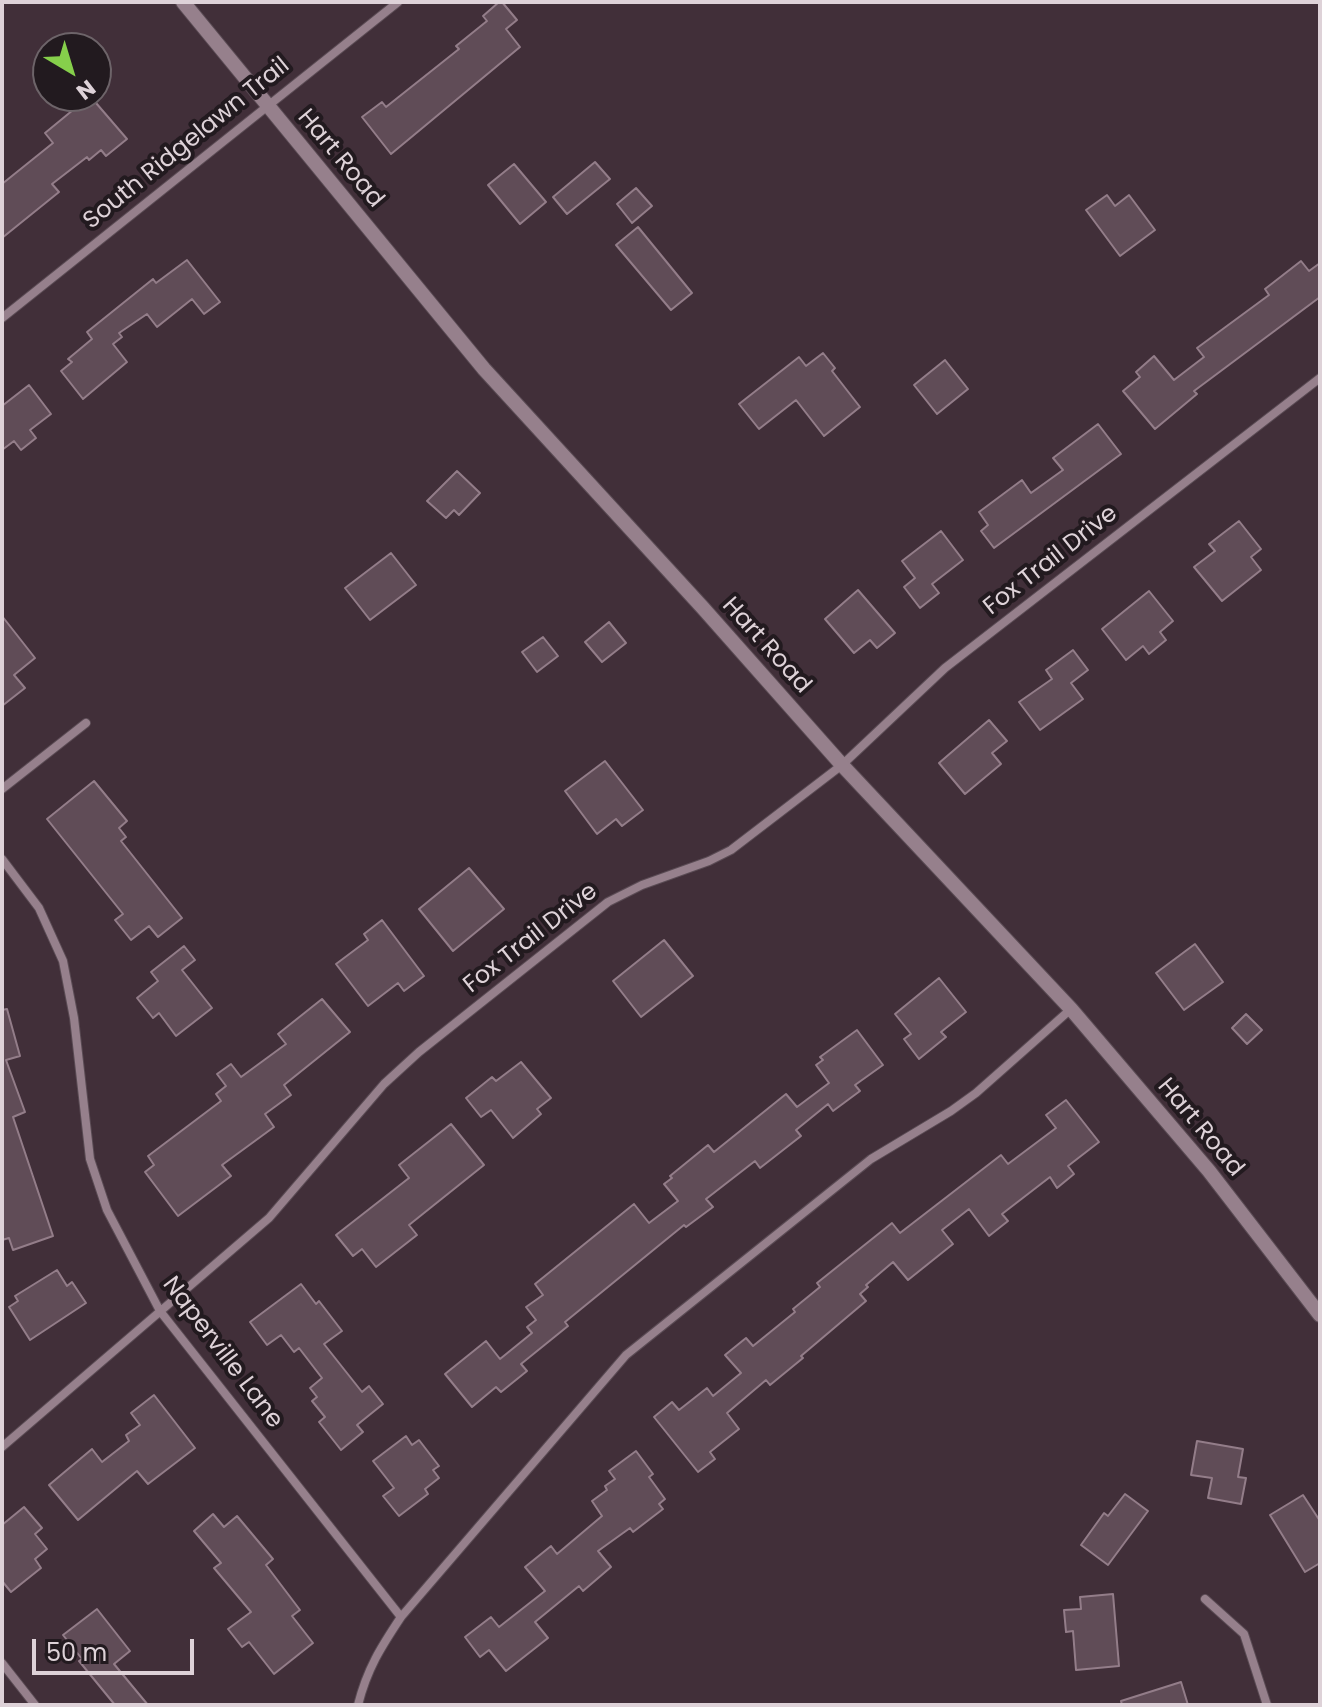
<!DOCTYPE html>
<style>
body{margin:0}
#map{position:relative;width:1322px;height:1707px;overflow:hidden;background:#412f39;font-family:Poppins,sans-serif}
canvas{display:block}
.frame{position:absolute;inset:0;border:4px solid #ded2d8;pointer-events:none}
.north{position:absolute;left:32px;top:32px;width:80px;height:80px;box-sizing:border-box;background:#221a1f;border:2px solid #6d6469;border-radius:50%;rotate:142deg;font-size:22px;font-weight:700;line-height:32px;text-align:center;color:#ded2d8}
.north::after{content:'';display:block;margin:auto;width:28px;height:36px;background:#86cf4b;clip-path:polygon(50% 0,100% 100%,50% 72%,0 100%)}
.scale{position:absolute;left:32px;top:1639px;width:162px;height:36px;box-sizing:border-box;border:4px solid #ded2d8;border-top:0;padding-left:10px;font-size:24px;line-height:28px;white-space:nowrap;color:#ded2d8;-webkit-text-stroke:6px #221a1f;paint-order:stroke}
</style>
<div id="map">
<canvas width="1322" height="1707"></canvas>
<div class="frame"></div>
<div class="north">N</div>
<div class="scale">50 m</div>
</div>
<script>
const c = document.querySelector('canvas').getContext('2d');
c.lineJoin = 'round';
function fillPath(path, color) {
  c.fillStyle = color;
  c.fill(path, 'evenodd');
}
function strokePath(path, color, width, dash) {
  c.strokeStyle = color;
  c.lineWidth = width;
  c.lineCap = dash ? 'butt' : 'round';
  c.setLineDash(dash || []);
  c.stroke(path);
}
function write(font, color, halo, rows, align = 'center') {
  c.font = font + ' Poppins,sans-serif';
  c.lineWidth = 8;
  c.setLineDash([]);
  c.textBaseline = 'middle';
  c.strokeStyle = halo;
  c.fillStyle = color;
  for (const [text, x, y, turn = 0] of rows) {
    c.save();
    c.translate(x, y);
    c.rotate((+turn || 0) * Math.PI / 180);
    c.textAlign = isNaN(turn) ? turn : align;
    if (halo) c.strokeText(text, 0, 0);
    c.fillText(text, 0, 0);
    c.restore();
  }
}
const building = new Path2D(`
 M499 2H502L517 20 506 29 520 47 391 154 362 117 382 102 386 107 459 49 456 46 487 21 483 16Z
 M90 96 127 139 106 156 101 150 89 160 87 157 52 184 59 192 2 238V184L53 143 45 133Z
 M595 162 610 179 567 214 553 197Z
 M514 164 546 202 520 224 488 185Z
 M636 188 652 206 632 223 617 204Z
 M1107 195 1115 206 1129 195 1155 230 1120 256 1086 210Z
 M638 227 692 293 671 310 616 245Z
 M187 260 220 302 204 314 192 299 157 327 147 314 119 333 122 337 113 344 127 362 83 399 61 371 72 362 68 359 92 339 87 332 153 279 156 283Z
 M1301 261 1309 271 1320 263V297L1194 391 1197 394 1155 429 1123 391 1140 377 1136 372 1154 356 1174 380 1204 357 1197 348 1269 295 1265 289Z
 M823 353 835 368 832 371 860 407 824 436 796 400 759 429 739 404 799 357 806 366Z
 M945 360 968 389 937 414 914 385Z
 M29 385 51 414 30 430 36 438 21 450 14 441 2 450V406Z
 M1098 424 1121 454 994 548 981 531 988 525 979 512 1022 480 1031 493 1063 470 1053 458Z
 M457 471 480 493 459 515 454 510 446 518 427 501Z
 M1239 521 1261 549 1251 557 1261 570 1222 601 1194 567 1215 551 1209 544Z
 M941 531 963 560 932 584 939 593 920 608 904 587 915 578 902 561Z
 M391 553 416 585 370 620 345 588Z
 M858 590 895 633 877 648 870 640 854 653 825 619Z
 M1149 591 1173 621 1160 632 1166 640 1149 654 1143 646 1126 660 1102 629Z
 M2 616 35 658 14 675 25 688 2 706Z
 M609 622 626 643 602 662 585 642Z
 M543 637 558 656 537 672 522 652Z
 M1073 650 1088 670 1071 683 1083 699 1040 730 1019 702 1052 679 1046 670Z
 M989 720 1007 741 992 753 1001 764 965 794 939 763Z
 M605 761 643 810 622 826 616 819 597 834 565 791Z
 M94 781 127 821 119 828 126 837 121 841 182 918 158 937 149 926 131 940 115 920 123 914 47 819Z
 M469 868 504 909 453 951 419 909Z
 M382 920 424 976 404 991 398 983 368 1006 336 964 368 940 364 934Z
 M664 940 693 976 641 1017 613 981Z
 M1195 944 1223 982 1184 1010 1156 973Z
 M184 946 195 960 182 970 212 1008 176 1036 159 1013 153 1018 137 998 158 981 151 972Z
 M939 978 966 1012 941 1032 946 1037 919 1059 904 1039 911 1034 895 1014Z
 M322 999 350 1032 284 1085 291 1095 265 1114 274 1127 222 1165 231 1176 178 1216 145 1172 154 1165 148 1156 221 1101 216 1094 226 1086 217 1074 231 1064 241 1077 286 1044 278 1034Z
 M7 1009 20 1056 6 1060 25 1112 13 1117 53 1236 13 1250 9 1238 2 1240V1010Z
 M1246 1014 1262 1030 1247 1044 1232 1028Z
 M857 1030 883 1065 855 1085 860 1091 833 1111 828 1104 796 1130 801 1136 760 1168 755 1161 706 1199 713 1207 686 1227 684 1225 565 1322 568 1326 521 1364 527 1371 501 1392 496 1387 472 1407 445 1374 486 1341 500 1359 532 1333 527 1327 536 1320 526 1307 543 1295 535 1284 634 1204 649 1223 678 1201 664 1184 672 1178 670 1176 708 1145 714 1152 786 1094 797 1107 829 1083 816 1065 823 1060 820 1057Z
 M521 1062 551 1098 537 1109 541 1114 513 1138 491 1110 481 1117 466 1098 492 1077 496 1081Z
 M1066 1100 1099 1142 1068 1166 1074 1174 1057 1188 1050 1177 1002 1214 1008 1221 989 1236 969 1209 942 1230 953 1244 908 1280 893 1262 866 1285 868 1287 860 1294 866 1301 801 1356 803 1358 770 1385 766 1380 727 1413 739 1429 710 1452 715 1459 698 1472 654 1417 672 1402 679 1410 707 1388 713 1396 741 1373 725 1355 746 1338 753 1346 795 1312 793 1309 820 1287 817 1283 892 1223 900 1233 1001 1155 1008 1164 1056 1128 1046 1115Z
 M451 1124 484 1165 409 1225 417 1235 376 1267 362 1249 353 1256 336 1235 409 1178 399 1165Z
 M57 1270 67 1286 72 1282 86 1303 30 1340 9 1307 18 1301 15 1296Z
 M301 1284 316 1304 319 1301 342 1331 324 1344 362 1392 369 1386 383 1404 357 1425 363 1432 341 1450 319 1422 325 1417 312 1401 317 1397 310 1388 322 1378 299 1348 294 1352 281 1335 267 1345 250 1322Z
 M154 1395 195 1448 148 1484 137 1471 78 1520 49 1485 92 1449 102 1462 129 1441 126 1435 140 1425 131 1413Z
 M406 1436 412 1445 419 1440 439 1466 433 1470 439 1478 425 1489 428 1494 399 1516 383 1496 394 1488 373 1461Z
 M1197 1441 1243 1449 1238 1477 1246 1478 1241 1504 1208 1498 1212 1478 1191 1475Z
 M636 1451 653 1474 649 1477 665 1499 659 1504 663 1509 633 1532 630 1528 598 1551 611 1567 583 1591 579 1586 535 1622 548 1638 506 1671 489 1650 480 1657 465 1637 491 1617 499 1627 545 1591 525 1567 551 1546 557 1554 602 1516 592 1501 607 1490 605 1486 615 1479 609 1471Z
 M1125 1494 1148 1511 1108 1565 1081 1545 1104 1513 1108 1516Z
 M1303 1495 1320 1521V1563L1305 1572 1270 1515Z
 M24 1507 42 1528 35 1534 47 1549 35 1559 41 1568 11 1592 2 1581V1525Z
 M213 1514 224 1527 237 1516 273 1559 266 1565 300 1610 292 1616 313 1643 274 1674 249 1642 242 1647 228 1629 251 1612 214 1568 221 1563 194 1531Z
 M1113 1594 1119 1666 1076 1670 1073 1631 1066 1632 1064 1610 1081 1609 1080 1597Z
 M97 1609 130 1651 114 1664 148 1705H115L79 1661 82 1659 63 1635Z
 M1181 1682 1188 1705H1122L1121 1701Z`);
fillPath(building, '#604c57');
strokePath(building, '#937d89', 2);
const minor = new Path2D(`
 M2 318 398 2
 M2 789 86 723
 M2 859 39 908 63 961 74 1018 90 1159 107 1210 160 1311 401 1617
 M2 1447 269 1218 384 1084 419 1052 608 902 642 885 709 861 731 850 842 765 945 668 1320 378
 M1205 1599 1244 1634 1267 1705
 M2 1663 35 1705
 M358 1705C367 1669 381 1647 401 1617L626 1355 871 1159 951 1111 976 1093 1071 1009`);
const tertiary = new Path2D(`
 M183 2 484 369 703 608 842 765 1071 1009 1209 1171 1320 1315`);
strokePath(minor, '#5a4b54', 10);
strokePath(tertiary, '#5a4b54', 16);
strokePath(minor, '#96808c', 8);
strokePath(tertiary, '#96808c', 14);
write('24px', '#ded2d8', '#221a1f', [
 ["South Ridgelawn Trail",187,144,-39],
 ["Hart Road",340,159,50],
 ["Fox Trail Drive",1051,561,-38],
 ["Hart Road",766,646,48],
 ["Fox Trail Drive",531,939,-38],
 ["Hart Road",1200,1128,50],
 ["Naperville Lane",222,1353,53]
]);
</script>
